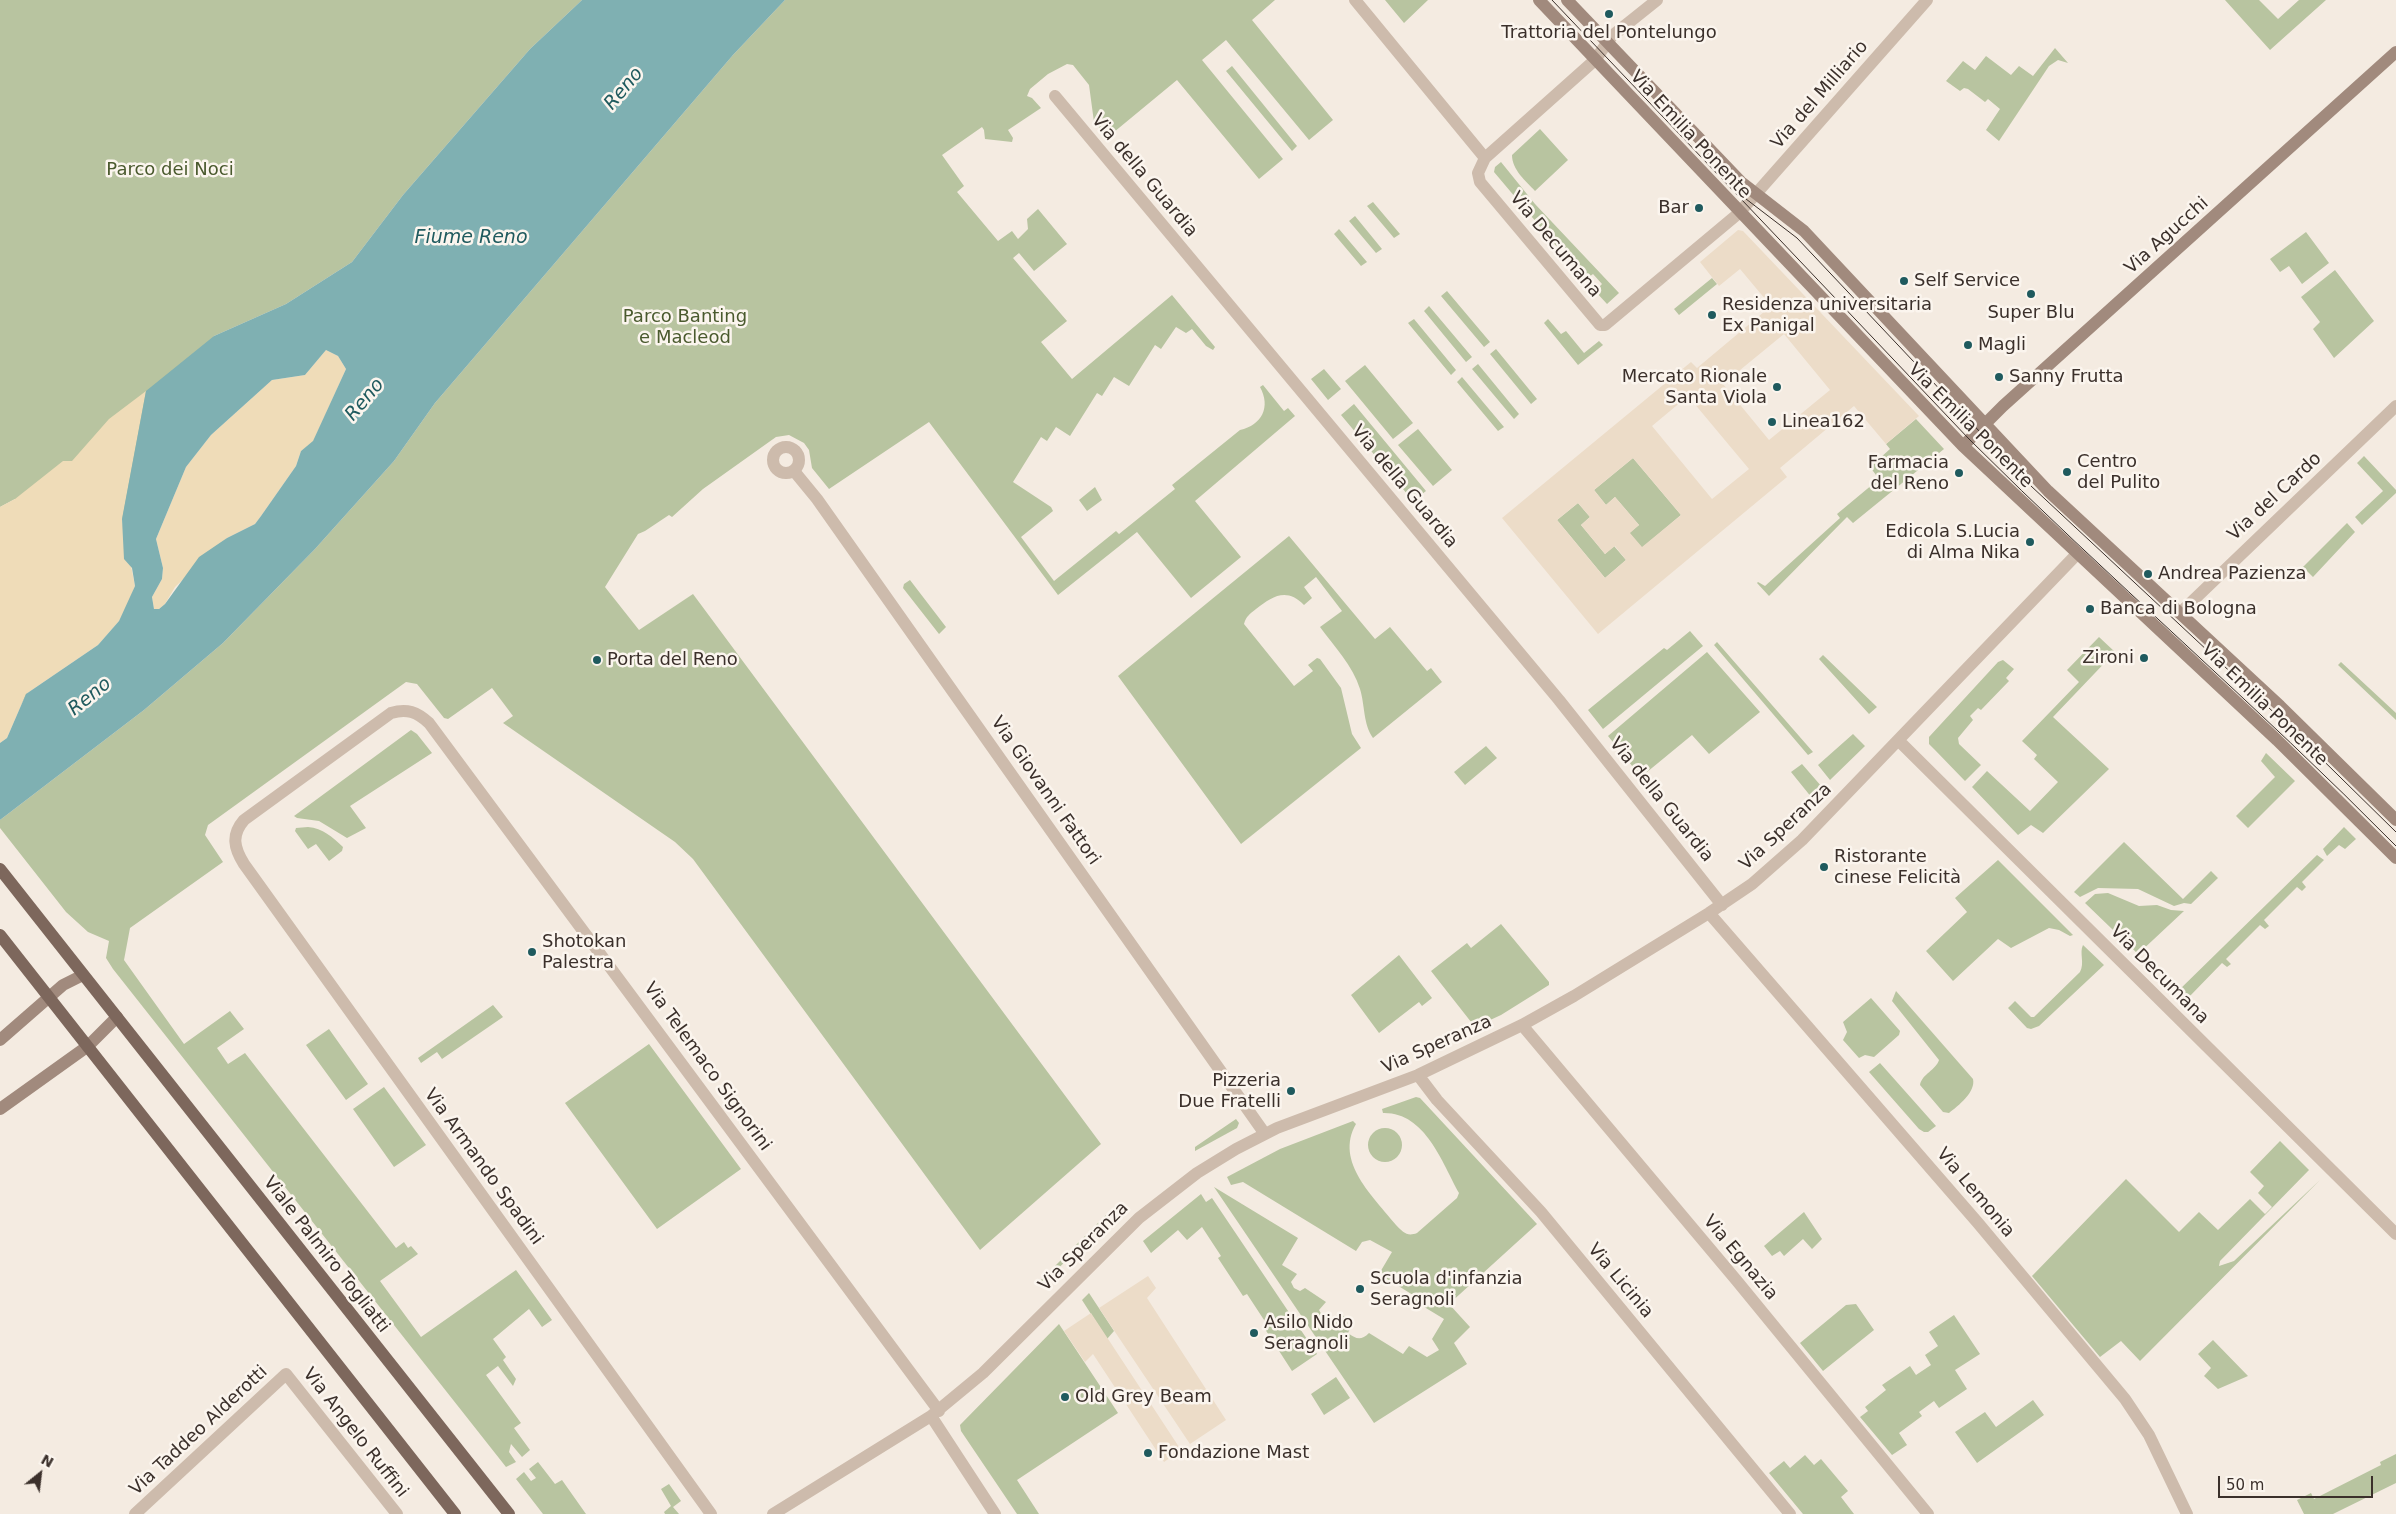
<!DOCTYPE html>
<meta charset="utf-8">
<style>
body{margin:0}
#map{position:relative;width:2396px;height:1514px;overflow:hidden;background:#f4ebe1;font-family:"DejaVu Sans",sans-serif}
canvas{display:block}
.north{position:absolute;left:15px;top:1449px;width:50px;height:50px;-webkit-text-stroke:4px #fbf5ee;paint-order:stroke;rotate:29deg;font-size:14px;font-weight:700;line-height:20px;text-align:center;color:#3b302b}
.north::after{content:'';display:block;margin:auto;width:18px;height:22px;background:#3b302b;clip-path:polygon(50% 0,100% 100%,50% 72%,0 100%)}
.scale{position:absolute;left:2218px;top:1476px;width:155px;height:22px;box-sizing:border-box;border:2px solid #3b302b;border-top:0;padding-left:6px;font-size:15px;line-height:18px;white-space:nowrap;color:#3b302b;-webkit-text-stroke:4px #fbf5ee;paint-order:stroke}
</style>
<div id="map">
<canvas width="2396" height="1514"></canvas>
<div class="north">N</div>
<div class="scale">50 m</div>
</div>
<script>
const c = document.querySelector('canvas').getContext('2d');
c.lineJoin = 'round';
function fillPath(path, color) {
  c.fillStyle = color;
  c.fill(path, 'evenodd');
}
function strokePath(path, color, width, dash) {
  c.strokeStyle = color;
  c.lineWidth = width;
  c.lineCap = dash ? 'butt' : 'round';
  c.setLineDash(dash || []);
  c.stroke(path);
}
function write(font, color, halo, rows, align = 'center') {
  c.font = font + ' "DejaVu Sans",sans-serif';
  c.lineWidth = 5;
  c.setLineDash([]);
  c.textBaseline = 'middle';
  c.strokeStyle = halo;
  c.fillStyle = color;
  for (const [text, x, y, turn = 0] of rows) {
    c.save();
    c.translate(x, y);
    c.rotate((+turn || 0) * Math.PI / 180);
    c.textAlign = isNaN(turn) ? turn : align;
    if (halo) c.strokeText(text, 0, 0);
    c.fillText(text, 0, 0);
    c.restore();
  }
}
fillPath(new Path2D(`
 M0 0H582L530 49 403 195 352 262 286 304 214 336 122 520 0 743 15 499 0 507Z
 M785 0H1275L1252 20 1333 120 1309 140 1226 40 1202 60 1283 159 1259 179 1177 80 1108 137 1094 122 1089 85 1073 65 1067 64 1048 74 1030 89 1027 96 1032 98 1041 108 1008 130 1013 138 1012 142 985 139 984 130 982 127 942 155 964 186 957 192 998 241 1012 231 1018 239 1028 229 1027 219 1038 209 1067 244 1034 271 1019 253 1013 258 1067 321 1041 342 1072 379 1172 295 1215 347 1213 350 1206 346 1192 329 1186 333 1176 327 1161 349 1155 345 1129 386 1114 377 1102 396 1097 393 1070 436 1056 427 1047 441 1041 437 1013 482 1051 507 1053 511 1021 537 1054 581 1116 531 1119 534 1175 489 1172 485 1240 430C1262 425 1271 407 1260 387L1263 385 1284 411 1288 408 1295 416 1195 501 1241 557 1191 598 1137 532 1058 595 929 422 829 489 812 468 809 450 804 443 789 435 776 437 703 489 672 517 669 515 645 531 638 534 605 587 639 630 693 594 1101 1144 980 1250 693 859 675 842 503 723 513 716 492 688 448 719 444 718 417 684 406 682 208 825 205 835 223 862 130 928 124 960 184 1044 230 1011 244 1029 217 1048 228 1064 245 1053 396 1248 404 1242 408 1248 411 1246 418 1254 380 1281 421 1337 516 1270 552 1320 542 1327 529 1309 493 1339 506 1357 503 1360 516 1379 513 1386 498 1366 486 1375 521 1423 514 1428 530 1450 522 1457 511 1444 509 1452 516 1462 506 1467 113 969 106 958 109 941 88 932 66 912 0 828V820L144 710 223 643 315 549 394 461 435 403 733 55Z
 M1385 0H1428L1404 23Z
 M2225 0H2259L2278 19 2299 0H2326L2270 50Z
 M2055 48 2068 63 2058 60 2049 66 1999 141 1986 130 2000 109 1988 99 1985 102 1968 89 1964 88 1960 91 1946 81 1963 61 1975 70 1986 56 2011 75 2019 66 2033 76Z
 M1232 66 1297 146 1292 151 1226 71Z
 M1540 129 1568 160 1535 191C1526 181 1512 170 1512 155Z
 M1501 162 1535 204 1619 293 1607 304 1595 291 1602 284 1593 274 1585 280 1494 172 1495 167Z
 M1373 202 1400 234 1394 238 1367 206Z
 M1355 216 1382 249 1376 253 1349 221Z
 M1339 229 1367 262 1361 266 1334 234Z
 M2306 232 2329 263 2302 284 2289 266 2280 272 2270 259Z
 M2335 270 2374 321 2334 358 2313 329 2320 322 2301 297Z
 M1712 278 1717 284 1679 315 1674 309Z
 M1447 291 1490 342 1484 347 1441 296Z
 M1429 306 1472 357 1466 362 1424 311Z
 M1414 319 1456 370 1451 375 1408 323Z
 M1548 319 1561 334 1566 331 1584 353 1599 341 1603 345 1578 365 1544 323Z
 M1496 349 1537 399 1531 404 1490 354Z
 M1478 364 1519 414 1514 419 1472 369Z
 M1365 365 1413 423 1393 439 1345 381Z
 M1324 369 1341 389 1328 400 1311 379Z
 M1462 377 1504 427 1498 431 1457 382Z
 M1354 404 1426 491 1413 501 1341 415Z
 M1916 419 1944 449 1853 523 1847 517 1769 596 1757 583 1758 582 1765 586 1840 518 1837 514 1879 479 1870 467 1890 449 1886 444Z
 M1418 429 1452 470 1433 486 1398 445Z
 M2364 456 2396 490V493L2362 525 2355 517 2383 491 2357 463Z
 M1633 458 1681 515 1642 548 1629 533 1639 525 1615 497 1606 505 1594 490Z
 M1095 487 1102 500 1087 511 1079 500Z
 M1578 503 1590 517 1581 525 1605 554 1614 546 1626 560 1605 578 1557 520Z
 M2347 523 2355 532 2313 577 2303 567Z
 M1289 536 1375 639 1390 627 1427 671 1431 668 1442 682 1373 738C1363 724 1365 705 1360 689 1353 666 1334 646 1320 627L1342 611 1316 577 1304 587 1312 598 1304 605C1287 587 1272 596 1256 609 1250 614 1246 616 1244 624L1294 686 1313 671 1308 665 1317 658 1320 659 1341 688 1352 734 1361 748 1241 844 1118 676Z
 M910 580 946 627 939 634 903 588 904 584Z
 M1690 631 1703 646 1603 729 1588 710 1664 648 1667 650Z
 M2099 637 2115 652 2053 717 2109 769 2043 833 2031 825 2018 835 1972 787 1987 771 2030 811 2058 782 2034 759 2037 755 2022 741 2079 682 2067 670Z
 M1717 642 1813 752 1808 755 1714 645Z
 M1707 652 1760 712 1709 754 1692 735 1641 777 1608 736Z
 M1823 655 1877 707 1869 714 1819 659Z
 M2003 660 2014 669 2006 678 2009 681 1981 710 1978 708 1970 716 1973 720 1958 738 1959 744 1981 765 1965 781 1934 749 1929 744V737L1998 662Z
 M2341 662 2396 713V720L2338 665Z
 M411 730 417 734 432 753 350 806 366 828 347 838 319 821 297 818 294 816Z
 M1853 734 1865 746 1830 780 1818 765Z
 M1486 746 1497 758 1465 785 1454 772Z
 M2266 753 2295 781 2248 828 2236 816 2275 777 2261 761Z
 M1802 764 1822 787 1812 798 1791 772Z
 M308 827C323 828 332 837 343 847L342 851 329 861 316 844 308 849 295 831 296 828Z
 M2344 827 2356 839 2345 849 2339 845 2327 856 2323 849Z
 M2124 842 2183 899 2211 871 2218 878 2191 904 2184 903 2174 906 2138 889 2098 888 2080 897 2074 892Z
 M2317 855 2324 860 2302 882 2306 887 2302 891 2297 887 2264 920 2269 926 2265 929 2260 925 2226 959 2231 964 2227 967 2222 963 2189 997 2193 1002 2189 1006 2176 993Z
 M1998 860 2073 935 2070 936 2059 930 2049 928 2011 948 1998 939 1953 981 1926 951 1967 912 1955 898Z
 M2108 893 2139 906 2157 905 2171 910 2184 911 2138 954 2085 903 2095 894Z
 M1501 924 1549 982V985L1501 1015 1475 1027 1431 971 1467 943 1471 948Z
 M2083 945 2104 965 2039 1026 2031 1029 2027 1028 2008 1008 2015 1001 2031 1017H2034L2080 972C2085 963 2079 953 2083 945Z
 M1399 955 1432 998 1422 1006 1419 1002 1379 1033 1351 995Z
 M1896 991 1973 1079C1976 1092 1958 1106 1949 1113L1943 1112 1920 1085C1922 1074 1936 1070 1939 1060L1892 1001Z
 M1871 998 1900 1031 1899 1035 1874 1057 1865 1055 1859 1058 1843 1040 1847 1032 1843 1022Z
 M493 1005 503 1017 442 1059 437 1052 421 1063 418 1058Z
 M329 1029 368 1084 346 1100 306 1045Z
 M649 1044 741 1169 657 1229 565 1103Z
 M1880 1063 1936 1126 1928 1132H1924L1919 1129 1869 1072Z
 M384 1087 426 1145 394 1167 353 1109Z
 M1416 1097 1420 1098 1537 1224 1449 1304 1470 1327 1454 1343 1467 1364 1374 1423 1214 1187 1298 1238 1282 1265 1297 1274 1291 1282 1294 1288 1300 1291 1305 1288 1326 1302 1319 1310 1323 1317 1332 1320 1339 1313 1353 1322 1348 1333C1356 1339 1361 1341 1369 1333L1403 1354 1409 1346 1427 1357 1439 1350 1432 1339 1444 1319 1411 1299 1413 1295 1379 1274 1392 1252 1370 1240 1362 1242 1356 1251 1243 1182 1231 1185 1227 1177 1280 1149 1353 1121 1356 1124C1334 1162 1374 1197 1396 1225 1403 1232 1407 1237 1417 1233L1457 1198 1459 1193C1442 1162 1425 1112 1383 1113L1382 1109Z
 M1236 1119 1239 1123 1237 1128 1195 1151V1147Z
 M1368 1145a17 17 0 1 1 34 0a17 17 0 1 1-34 0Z
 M2280 1141 2309 1170 2220 1261 2219 1266 2234 1261 2320 1180 2140 1361 2121 1341 2100 1357 2032 1276 2126 1179 2179 1232 2199 1212 2218 1230 2250 1199 2265 1214 2272 1207 2258 1193 2264 1186 2250 1172Z
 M1201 1194 1206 1202 1212 1198 1317 1354 1292 1371 1263 1326 1266 1323 1247 1294 1243 1296 1218 1258 1221 1256 1202 1227 1187 1240 1178 1230 1151 1253 1143 1241Z
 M1115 1206 1117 1209 1040 1287 1037 1284Z
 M1804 1212 1822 1239 1812 1249 1803 1239 1784 1256 1780 1251 1772 1256 1764 1246Z
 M1089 1293 1114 1331 1107 1339 1082 1300Z
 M1856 1304 1874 1330 1823 1371 1800 1343 1846 1305Z
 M1954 1315 1980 1354 1955 1370 1967 1389 1939 1408 1934 1401 1919 1412 1922 1416 1899 1433 1907 1445 1892 1455 1860 1417 1868 1411 1865 1407 1886 1390 1882 1385 1910 1366 1916 1375 1931 1365 1925 1355 1938 1346 1929 1332Z
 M1059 1324 1118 1413 1017 1480 1039 1514H1017L961 1431 960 1425Z
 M2213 1340 2248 1376 2218 1389 2204 1376 2211 1368 2198 1354Z
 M1336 1377 1350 1398 1324 1415 1311 1394Z
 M2033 1400 2044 1415 1977 1463 1955 1432 1985 1412 1996 1427Z
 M2396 1454V1483L2333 1514H2304L2297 1500 2311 1493 2314 1499 2381 1465 2380 1462Z
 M1805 1455 1814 1465 1821 1459 1848 1491 1841 1497 1854 1514H1803L1769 1473 1784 1461 1790 1468Z
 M538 1462 555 1484 562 1480 586 1514H543L516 1479 524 1472 531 1481 536 1478 529 1469Z
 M669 1484 681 1501 673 1507 679 1514H665L664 1512 671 1506 661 1489Z`), '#b8c4a0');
fillPath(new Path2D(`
 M326 350 338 356 346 369 313 442 301 451 296 466 261 516 255 524 227 538 175 587 165 604 159 609H154L152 597 162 579 163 568 156 539 186 467 211 435 272 380 305 375Z
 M146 391 122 520 135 586 128 604 119 621 98 645 26 694 7 738 0 743V507L15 499 63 461H72L109 419Z`), '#efdcb8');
fillPath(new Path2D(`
 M1738 230 1743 231 1919 416 1886 444 1854 406 1780 468 1787 477 1598 634 1502 518 1691 362 1697 368 1771 306 1740 269 1719 286 1700 262ZM1784 334 1830 390 1769 440 1723 384ZM1688 396 1749 469 1712 499 1652 426ZM1633 458 1681 515 1642 547 1630 533 1639 525 1615 497 1606 505 1594 490ZM1578 503 1590 517 1581 525 1605 554 1615 546 1626 560 1605 578 1557 520Z
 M1148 1276 1156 1288 1147 1298 1226 1420 1190 1444 1099 1308Z
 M1091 1313 1181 1450 1164 1462 1093 1354 1085 1362 1064 1331Z`), '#ecdcc8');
fillPath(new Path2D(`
 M582 0H785L733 55 435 403 394 461 315 549 223 643 144 710 0 820V743L7 738 26 694 98 645 119 621 135 586 132 568 124 559 122 519 146 391 214 336 286 304 352 262 403 195 530 49ZM326 350 338 356 346 369 313 441 301 451 296 466 261 516 255 524 227 538 199 557 165 604 159 609H154L152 597 162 579 163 568 156 539 186 467 211 435 272 380 305 375Z`), '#7fb0b2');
strokePath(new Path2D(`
 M1355 0 1485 158
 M1657 0 1612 36 1595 60 1485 158 1478 173 1480 182 1600 325H1605L1739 213 1927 0
 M1055 96 1559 700 1722 905
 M773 460a13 13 0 1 1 26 0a13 13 0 1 1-26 0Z
 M794 471 817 499 1265 1134
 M2180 613 2396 406
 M1898 740 2396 1234
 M1709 913 1978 1223 2125 1399 2149 1435 2187 1514
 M1522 1025 1737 1281 1928 1514
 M1418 1075 1437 1100 1541 1212 1790 1514
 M931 1416 995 1514
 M135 1514 286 1374 397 1514
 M711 1514 244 864C234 848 231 835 244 820L391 713C407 708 417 712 429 723L939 1411
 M773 1514 931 1416 983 1373 1139 1218 1197 1173 1236 1149 1277 1128 1418 1075 1522 1025 1574 996 1709 913 1752 884 1802 840 2077 554`), '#cdbbac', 12);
strokePath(new Path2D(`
 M1539 0 1963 446 2277 740 2396 858
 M1567 0 1741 182 1804 231 2048 491 2280 706 2396 820
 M1963 446 2003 406 2396 52
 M0 1040 63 985 83 975
 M0 1109 88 1046 117 1017`), '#a18a7d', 12);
strokePath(new Path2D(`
 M0 869 509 1514
 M0 935 455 1514`), '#7d675c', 12);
strokePath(new Path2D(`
 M1552 0 1969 439C2108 578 2258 706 2396 846
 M1746 199 1797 238 2031 486 2283 721 2396 832`), '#3b302b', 1);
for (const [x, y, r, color] of [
 [1609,14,5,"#1f5a5e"],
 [1699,208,5,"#1f5a5e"],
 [1904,281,5,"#1f5a5e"],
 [2031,294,5,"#1f5a5e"],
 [1712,315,5,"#1f5a5e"],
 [1968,345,5,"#1f5a5e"],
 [1999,377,5,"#1f5a5e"],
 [1777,387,5,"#1f5a5e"],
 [1772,422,5,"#1f5a5e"],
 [2067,472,5,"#1f5a5e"],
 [1959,473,5,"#1f5a5e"],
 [2030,542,5,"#1f5a5e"],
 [2148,574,5,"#1f5a5e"],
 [2090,609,5,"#1f5a5e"],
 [2144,658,5,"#1f5a5e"],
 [597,660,5,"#1f5a5e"],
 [1824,867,5,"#1f5a5e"],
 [532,952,5,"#1f5a5e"],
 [1291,1091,5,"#1f5a5e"],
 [1360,1289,5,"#1f5a5e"],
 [1254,1333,5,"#1f5a5e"],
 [1065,1397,5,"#1f5a5e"],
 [1148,1453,5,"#1f5a5e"]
]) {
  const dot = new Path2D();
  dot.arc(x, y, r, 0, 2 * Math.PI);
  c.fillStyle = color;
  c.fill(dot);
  strokePath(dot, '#fbf5ee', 2);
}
write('18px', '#3b302b', '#fbf5ee', [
 ["Trattoria del Pontelungo",1609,33,"center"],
 ["Bar",1689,208,"right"],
 ["Self Service",1914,281],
 ["Residenza universitaria",1722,305],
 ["Ex Panigal",1722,326],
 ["Super Blu",2031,313,"center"],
 ["Magli",1978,345],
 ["Mercato Rionale",1767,377,"right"],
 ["Santa Viola",1767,398,"right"],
 ["Sanny Frutta",2009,377],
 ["Linea162",1782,422],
 ["Centro",2077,462],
 ["del Pulito",2077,483],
 ["Farmacia",1949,463,"right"],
 ["del Reno",1949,484,"right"],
 ["Edicola S.Lucia",2020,532,"right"],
 ["di Alma Nika",2020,553,"right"],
 ["Andrea Pazienza",2158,574],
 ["Banca di Bologna",2100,609],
 ["Zironi",2134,658,"right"],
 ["Porta del Reno",607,660],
 ["Ristorante",1834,857],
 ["cinese Felicità",1834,878],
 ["Shotokan",542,942],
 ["Palestra",542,963],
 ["Pizzeria",1281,1081,"right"],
 ["Due Fratelli",1281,1102,"right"],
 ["Scuola d'infanzia",1370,1279],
 ["Seragnoli",1370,1300],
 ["Asilo Nido",1264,1323],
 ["Seragnoli",1264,1344],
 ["Old Grey Beam",1075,1397],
 ["Fondazione Mast",1158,1453]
], 'left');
write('18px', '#3b302b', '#fbf5ee', [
 ["Via del Milliario",1820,95,-49],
 ["Via Emilia Ponente",1690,135,47],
 ["Via della Guardia",1144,176,50],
 ["Via Agucchi",2167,236,-42],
 ["Via Decumana",1555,245,50],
 ["Via Emilia Ponente",1970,426,45],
 ["Via della Guardia",1404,487,50],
 ["Via del Cardo",2275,497,-43],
 ["Via Emilia Ponente",2264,705,44],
 ["Via Giovanni Fattori",1045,791,55],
 ["Via della Guardia",1661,800,51],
 ["Via Speranza",1786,827,-43],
 ["Via Decumana",2159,975,45],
 ["Via Speranza",1437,1045,-24],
 ["Via Telemaco Signorini",707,1067,54],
 ["Via Armando Spadini",483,1167,54],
 ["Via Lemonia",1975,1193,50],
 ["Via Speranza",1084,1247,-45],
 ["Viale Palmiro Togliatti",326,1255,52],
 ["Via Egnazia",1740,1258,50],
 ["Via Licinia",1620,1281,50],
 ["Via Taddeo Alderotti",199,1431,-43],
 ["Via Angelo Ruffini",355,1433,52]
]);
write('18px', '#4a5a2e', '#fbf5ee', [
 ["Parco dei Noci",170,170],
 ["Parco Banting",685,317],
 ["e Macleod",685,338]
]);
write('italic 19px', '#1f5a5e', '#fbf5ee', [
 ["Reno",624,89,-50],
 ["Fiume Reno",471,238],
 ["Reno",365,400,-50],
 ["Reno",90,697,-39]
]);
</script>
